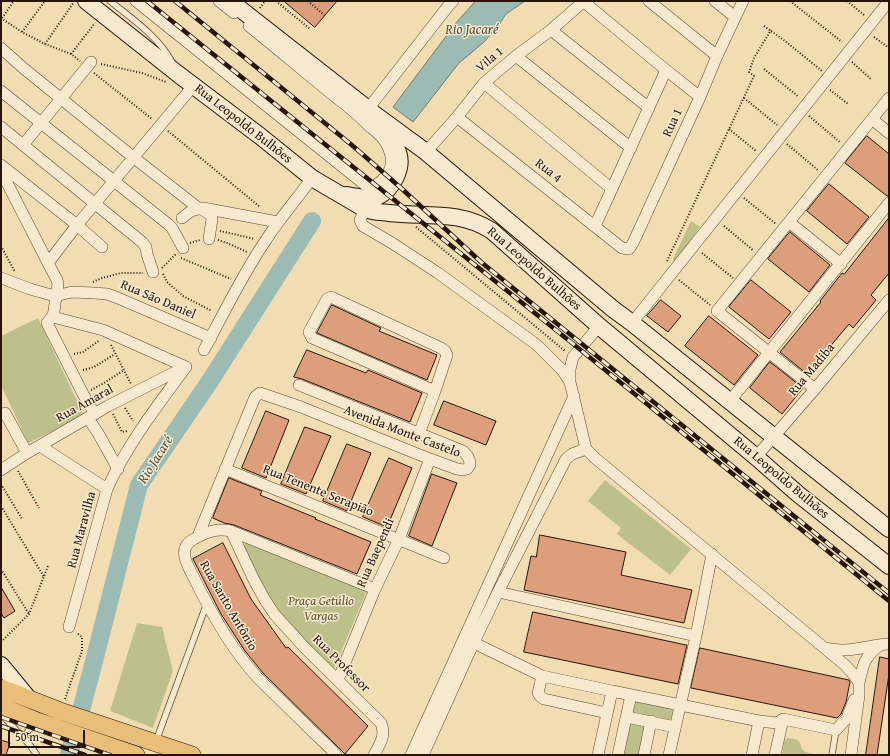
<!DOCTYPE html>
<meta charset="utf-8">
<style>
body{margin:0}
#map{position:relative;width:890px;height:756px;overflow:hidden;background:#f2ddb2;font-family:"Gentium Book Plus",serif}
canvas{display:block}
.frame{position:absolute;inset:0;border:2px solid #27150c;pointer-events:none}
.scale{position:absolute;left:8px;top:730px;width:77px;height:18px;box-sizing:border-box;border:2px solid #27150c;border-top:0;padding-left:5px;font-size:12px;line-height:14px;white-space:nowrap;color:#27150c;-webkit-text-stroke:3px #f7e9cd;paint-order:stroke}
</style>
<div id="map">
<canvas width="890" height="756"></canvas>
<div class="frame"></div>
<div class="scale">50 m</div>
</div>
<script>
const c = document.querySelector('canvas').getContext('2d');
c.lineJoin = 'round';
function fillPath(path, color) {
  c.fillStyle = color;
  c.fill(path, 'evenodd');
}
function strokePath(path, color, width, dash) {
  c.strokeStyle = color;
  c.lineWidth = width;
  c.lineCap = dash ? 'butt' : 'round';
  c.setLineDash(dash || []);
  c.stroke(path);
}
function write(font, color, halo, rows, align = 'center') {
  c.font = font + ' "Gentium Book Plus",serif';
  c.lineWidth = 3;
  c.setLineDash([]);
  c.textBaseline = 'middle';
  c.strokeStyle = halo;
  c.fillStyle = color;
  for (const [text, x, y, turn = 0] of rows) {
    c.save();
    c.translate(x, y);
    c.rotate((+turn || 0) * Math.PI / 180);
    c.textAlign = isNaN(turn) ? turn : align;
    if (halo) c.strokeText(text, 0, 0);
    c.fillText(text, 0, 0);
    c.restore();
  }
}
fillPath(new Path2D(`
 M691 221 700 227 674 263 673 259Z
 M38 318 84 416 28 443 1 385V336Z
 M605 480 691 549 670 575 617 534 621 528 588 501Z
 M247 542 367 590 333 671 288 625 271 603 244 547 245 543Z
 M137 623 162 627 173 671 153 728 110 711Z
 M632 699 671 708 674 711 672 722 629 713Z
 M629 720 646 723 640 755H621Z
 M787 738C807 739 796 747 806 752 810 754 817 754 822 755H782L784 742Z`), '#bdc08a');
const water = new Path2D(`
 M476 1H525L506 14 498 26 484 42 459 63 413 122 393 107 456 23Z`);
fillPath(water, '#9cbbb3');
strokePath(water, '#6d7970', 1);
strokePath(new Path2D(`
 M69 755 92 669 139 485 210 381 312 221`), '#9cbbb3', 18);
const building = new Path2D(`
 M284 1H337L315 27Z
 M867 136 889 154V196H887L845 163Z
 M829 184 869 217 847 244 807 211Z
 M889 218V273L871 295 876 300 853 328 849 324 807 374 780 352 821 302 820 301 842 273 844 274Z
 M790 232 830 265 809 292 768 259Z
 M751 280 791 312 769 339 729 307Z
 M661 300 681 316 668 332 647 316Z
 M332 305 381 328 379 331 437 355 427 380 317 333Z
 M709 316 758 355 734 385 685 346Z
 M307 350 366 373 368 370 422 393 410 422 302 379 294 377Z
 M770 362 803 388 782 414 750 388Z
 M444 401 496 421 486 445 434 425Z
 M266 411 289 420 266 478 242 468Z
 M305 427 331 436 306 494 281 484Z
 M347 444 371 453 347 511 323 501Z
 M389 458 412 468 387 527 363 517Z
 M432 474 457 483 432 546 409 536Z
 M229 478 262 491 260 495 316 518 315 519 371 542 357 574 234 525 224 523 213 518Z
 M540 535 626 552 621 575 692 590 684 623 524 590 531 556 536 557Z
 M223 543 251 599 286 648 288 647 368 726 345 754 263 673 245 651 221 614 193 559Z
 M1 587 15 611 4 618 1 613Z
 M533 612 686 645H687L678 684 524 652Z
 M700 648 849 680 850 682 846 702 841 714 837 718 691 688Z
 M880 657 889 659V674L877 755H866Z
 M1 740 10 743 6 755H1Z`);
fillPath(building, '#dc9e7b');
strokePath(building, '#27150c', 1);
const lane = new Path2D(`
 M110 1C132 19 158 36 172 62
 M1 714 29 744 37 755
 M156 741 207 603
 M28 742C23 733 29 728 38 725
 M832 755 836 730`);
const street = new Path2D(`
 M136 1 369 188C389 180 397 164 387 145 383 136 375 131 368 125 359 116 349 107 338 99 308 75 279 50 249 26
 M219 1 234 13
 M649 1 717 56
 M715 1 735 17
 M584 2 666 70 700 97
 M551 30 649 108
 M1 48 22 67 133 157 197 207 200 208 211 215 212 219 209 239
 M516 56 631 148
 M484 83 612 189
 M1 91 41 123 168 224 172 228 183 248
 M368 109 449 5 453 1
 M457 117 622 248 629 249 633 243 700 97 717 56 743 1
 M872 119 889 133
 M1 127 142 242 146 247 147 254 153 272
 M23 145 91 62
 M426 152 457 117 484 83 516 56 551 30 584 1
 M1 165 77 225 102 247
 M1 171 48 263 57 280 58 284 53 317
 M365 209 360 220 363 226 392 243 438 273 537 345 562 370 570 382 586 449 595 458 845 665 854 675 859 683V695L851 755
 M182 218 191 211 203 208 278 222
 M789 222 841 264
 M595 226 666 70
 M48 263 77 225 189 91
 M1 278 30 289 55 296 72 292 94 293 107 294 118 298 211 338
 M632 323 889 1
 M204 350C224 313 242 275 266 240 280 218 297 199 312 178
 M570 382V369L573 357 599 326
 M815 389 717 311 889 98
 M730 401 889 203
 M5 413 27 453
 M95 414 83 394 47 323 51 318 53 317 103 330 186 367
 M88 418 98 433 118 469
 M419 434 435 391 447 355 445 351 441 348 333 298 331 297 327 299 309 332 312 338 435 391
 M40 446 107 489
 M756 457 815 389 889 300
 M225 469 444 558
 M1 470 27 453 108 406 183 368
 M231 531 254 580 265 600 275 615 304 647 381 723C386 736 380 744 374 755
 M198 536 255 397 260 393 301 407 430 459 457 469 463 470 467 469 470 465C470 458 467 455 463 451L299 385
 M498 592 696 636 712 554
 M69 627 107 489C127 445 157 406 186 367
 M468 640 542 676 612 691
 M825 648C832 649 838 650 844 650 859 650 875 644 889 644
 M542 676 538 693 540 696 544 699 607 713
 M338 680 375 589 399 539 430 459
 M859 683C863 665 864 657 880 645
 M627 717 675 727
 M783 719 836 730 847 718 854 700
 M759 721 777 723 783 719 775 755
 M336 755C329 746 320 739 312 731 294 713 276 696 258 678 231 649 211 613 194 578 188 566 176 548 194 539 207 532 216 528 231 531L375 589
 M411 755 574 396
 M423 755 474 642 498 592 566 459 572 454 586 449
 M598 755 612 691 759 721 752 755
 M618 755 631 695
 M644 755 651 721
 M669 755 696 636`);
const secondary = new Path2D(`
 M86 1 178 74 260 136 312 178 365 209C373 212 381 212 389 213 425 217 460 210 492 231L599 326 756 457 798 494 889 566
 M230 1 377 116 426 152 613 309 632 323 889 529
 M346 195C354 196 370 200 377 197 392 190 404 168 398 152 395 141 386 132 381 123
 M1 665 29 699`);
const primary = new Path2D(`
 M1 688 60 711 192 755
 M1 706 37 721 136 755`);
strokePath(lane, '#5a4736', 7);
strokePath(street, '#5a4736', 12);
strokePath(secondary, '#27150c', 18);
strokePath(primary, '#27150c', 18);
strokePath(new Path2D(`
 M276 1 310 29
 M308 1 324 15
 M790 1 842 42
 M847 1 864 15
 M260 8 265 1
 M1 18 22 32 45 44 71 54 80 61
 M2 18 14 1
 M764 26 785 41 822 71
 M22 32 45 1
 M874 37 889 48
 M45 44 74 2
 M71 54 95 23
 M852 62 872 80
 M101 64 142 73 166 82
 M764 69 799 97
 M94 73 152 119
 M830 90 848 104
 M744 98 777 125
 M809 116 841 143
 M729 129 756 151
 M168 131 260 207
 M787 144 819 171
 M744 198 776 224
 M724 226 754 251
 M416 227 565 351
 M220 231 255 239
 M218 240 227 243 247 252
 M190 243 200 240
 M1 246 15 272
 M702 253 733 278
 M181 258 231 279
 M667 261 754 76 749 72 754 58 771 30
 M162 268 176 254
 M163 274 167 282 183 296 212 311
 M679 280 710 305
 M93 282 102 278 121 273H143
 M111 345 131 384
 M74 354 83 352 100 340
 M83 370 94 367 115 354
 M91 390 104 383 124 370
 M125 408 133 421
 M113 414 122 432 127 431
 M18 471 39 508
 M1 484 22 519
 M1 506 44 577
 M1 569 29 614
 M1 642 29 614 48 566
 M65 699 82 651V637L77 633`), '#27150c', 2, [1, 2]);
strokePath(lane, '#f7e9cd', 5.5);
strokePath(street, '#f7e9cd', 11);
strokePath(secondary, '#f7e9cd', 16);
strokePath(primary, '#e9be79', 17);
const rail = new Path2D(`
 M147 1 572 343 889 601
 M175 1 353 146 401 188 481 262 889 593
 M1 717 110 755
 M1 726 85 755`);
strokePath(rail, '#27150c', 4.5);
strokePath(rail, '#f7e9cd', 3, [9]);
write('13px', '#27150c', '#f7e9cd', [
 ["Vila 1",490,60,-40],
 ["Rua 1",673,123,-65],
 ["Rua Leopoldo Bulhões",243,124,38],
 ["Rua 4",548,171,38],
 ["Rua Leopoldo Bulhões",534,269,41],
 ["Rua São Daniel",158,300,23],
 ["Rua Madiba",812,370,-50],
 ["Rua Amaral",85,404,-29],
 ["Avenida Monte Castelo",402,432,21],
 ["Rua Leopoldo Bulhões",781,478,40],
 ["Rua Tenente Serapião",318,491,22],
 ["Rua Maravilha",82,530,-75],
 ["Rua Baependi",376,553,-66],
 ["Rua Santo Antônio",228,606,60],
 ["Rua Professor",341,664,45]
]);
write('italic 13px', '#5c5138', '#f7e9cd', [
 ["Praça Getúlio",321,602],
 ["Vargas",321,617]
]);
write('italic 14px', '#504f46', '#f7e9cd', [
 ["Rio Jacaré",472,30],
 ["Rio Jacaré",156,460,-58]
]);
</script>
